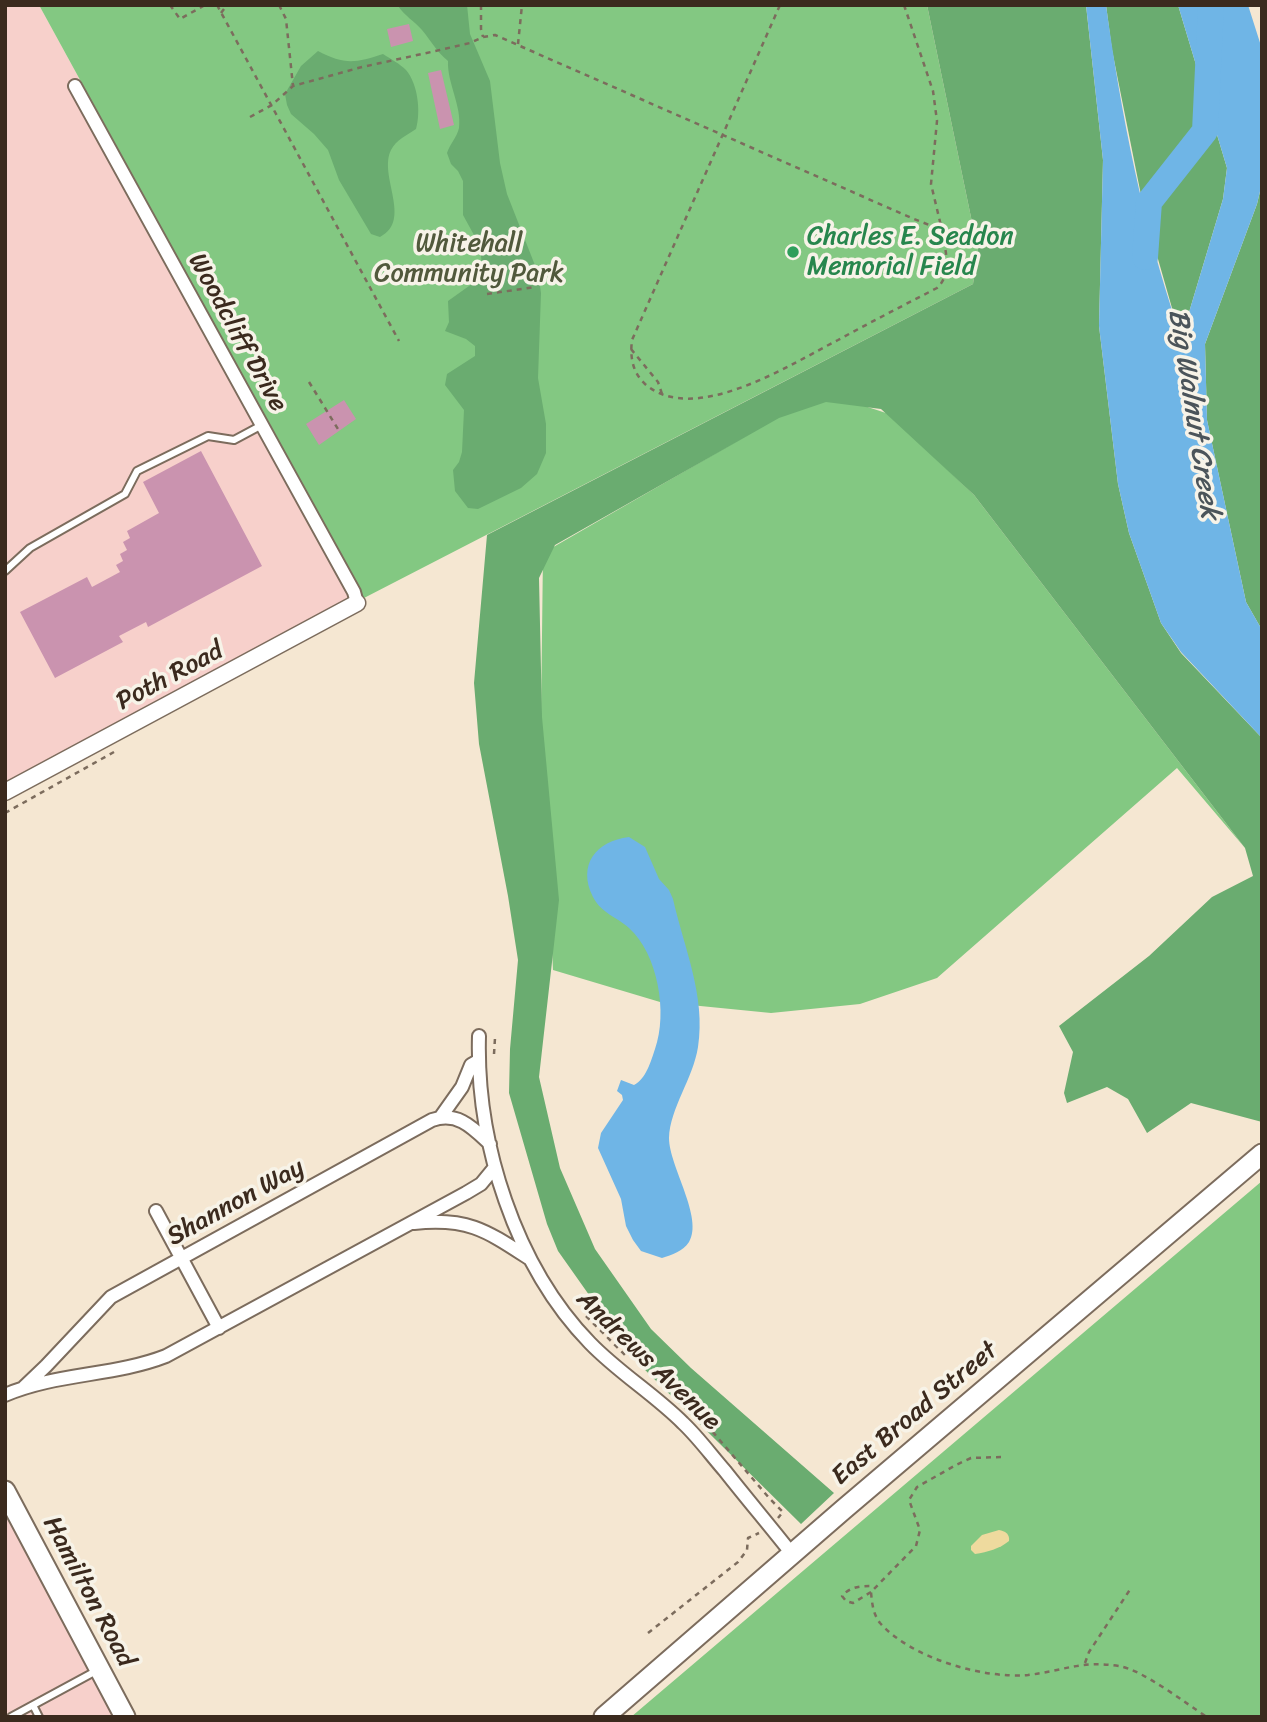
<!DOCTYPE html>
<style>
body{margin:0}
#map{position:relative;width:1267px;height:1722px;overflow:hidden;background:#f5e7d2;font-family:Sriracha,sans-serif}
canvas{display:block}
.frame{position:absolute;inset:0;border:7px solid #3b2a1e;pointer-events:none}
</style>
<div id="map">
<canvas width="1267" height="1722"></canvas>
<div class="frame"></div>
</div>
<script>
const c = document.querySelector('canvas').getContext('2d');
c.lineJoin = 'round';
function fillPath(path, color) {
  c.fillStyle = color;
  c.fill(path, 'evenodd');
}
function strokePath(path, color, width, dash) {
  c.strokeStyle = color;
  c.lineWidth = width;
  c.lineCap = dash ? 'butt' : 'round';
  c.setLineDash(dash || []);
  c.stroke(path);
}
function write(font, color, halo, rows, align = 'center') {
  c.font = font + ' Sriracha,sans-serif';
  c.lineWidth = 7;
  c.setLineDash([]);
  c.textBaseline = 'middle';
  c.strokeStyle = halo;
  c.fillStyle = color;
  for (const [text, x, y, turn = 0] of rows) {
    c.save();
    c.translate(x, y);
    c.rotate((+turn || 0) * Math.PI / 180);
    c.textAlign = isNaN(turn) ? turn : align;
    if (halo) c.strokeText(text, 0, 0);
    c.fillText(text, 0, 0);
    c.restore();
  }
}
fillPath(new Path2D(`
 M5 5H39L364 598 5 786Z
 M5 1493 123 1717H5Z`), '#f7d0cb');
fillPath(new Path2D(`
 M39 5H927L978 251 973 284 364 598Z
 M822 392 889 414 974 495 1245 848 1177 768 937 978 860 1004 771 1013 660 1002 553 970 541 717 543 553Z
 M1262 1181V1717H631Z`), '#83c882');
fillPath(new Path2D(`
 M467 5 470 34 490 81 500 163 507 194 538 273 541 293 538 378 546 424V453L537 474 521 488 478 509 468 508 455 491 453 470 459 462 462 452 464 410 445 385 447 374 475 356V346L466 339 445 331 449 322 448 301 483 276 480 246 463 215V181L458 171 451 164 447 153C450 144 457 137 459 128 462 106 447 83 448 61 437 52 431 41 422 30 414 21 405 16 398 6Z
 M927 5H1086L1103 160 1099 326 1118 484 1129 533 1161 623 1181 653 1262 738V1122L1191 1103 1147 1133 1128 1099 1107 1087 1067 1103 1064 1093 1073 1052 1059 1026 1149 956 1212 897 1253 876 1245 848 974 495 881 409 826 402 779 418 555 545 539 578 542 717 559 900 539 1077 560 1168 595 1249 651 1329 691 1368 834 1493 801 1524 635 1360 558 1251 547 1224 509 1093 510 1049 518 960 508 896 479 744 474 683 487 535 973 284 978 251Z
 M1106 5H1178L1227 168 1223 199 1187 319 1178 329 1144 210 1112 50Z
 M318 51C344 65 356 63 383 54 391 59 400 64 406 70 418 84 421 112 416 129 407 135 396 140 391 150 378 176 413 220 380 237L371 234 339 180 328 150 314 134 291 114 287 105 285 94 301 66Z
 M1262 183V630L1246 602 1207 420 1205 344 1257 204Z`), '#6aac70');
fillPath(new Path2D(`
 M999 1530C1005 1531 1010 1534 1009 1541 999 1549 988 1552 975 1554L971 1550V1546L982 1535Z`), '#eeda9e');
fillPath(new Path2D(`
 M1086 5H1106C1121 114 1143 225 1178 328L1187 319 1223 199 1227 168 1178 5H1248L1262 49V183L1257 204 1205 344 1207 420 1246 602 1262 630V738L1181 652 1161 623 1129 533 1118 484 1099 326 1103 160Z
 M629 837 645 847 659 879 669 890 673 899C684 948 706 996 698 1047 693 1079 670 1108 669 1138 669 1166 704 1218 689 1242 683 1251 672 1255 662 1258L641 1251 633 1240 626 1226 621 1199 598 1148 601 1133 623 1100 622 1095 617 1091 621 1080 634 1085C646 1079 651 1061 655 1049 668 1013 658 954 629 928 616 916 602 914 593 897 577 865 596 841 629 837Z`), '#6fb5e6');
strokePath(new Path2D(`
 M1145 257 1149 202 1205 131 1211 5`), '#6fb5e6', 26);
fillPath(new Path2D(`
 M409 24 413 41 391 47 387 29Z
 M441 70 454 125 440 129 428 73Z
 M344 400 356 419 319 445 306 424Z
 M201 451 262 566 148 627 146 622 119 636 123 642 55 678 20 612 87 577 92 587 120 572 116 565 123 561 120 554 127 550 123 542 130 538 127 531 159 513 143 482Z`), '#ca93af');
const service = new Path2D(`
 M5 571 30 548 125 494 137 471 208 436 234 440 262 425
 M33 1705 39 1717
 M11 1717 96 1671`);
const minor = new Path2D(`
 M75 86 333 554 354 592 357 603
 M479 1036C476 1142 515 1266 590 1343 619 1373 654 1394 683 1423 698 1437 711 1455 725 1471 747 1499 770 1526 792 1554
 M440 1118 462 1087 471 1065 478 1061
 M156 1211 219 1328
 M414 1223C468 1217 487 1231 530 1259
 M24 1387 46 1366 111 1297 432 1120C458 1111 473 1128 490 1144
 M5 1395C56 1373 115 1376 166 1356L466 1193 481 1184 495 1167`);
const tertiary = new Path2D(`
 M5 792 357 603`);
const primary = new Path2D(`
 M5 1491 125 1717
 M604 1717 844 1509 1262 1154`);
strokePath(service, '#7c6c5d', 10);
strokePath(minor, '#7c6c5d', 16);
strokePath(tertiary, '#7c6c5d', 19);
strokePath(primary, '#7c6c5d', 23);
strokePath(new Path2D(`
 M170 5 180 19 205 5
 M217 5 399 341
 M279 5 286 19 293 86
 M481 5V29L483 37
 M904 5 933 91 937 121 931 184 942 230
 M221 13 227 5
 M518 44 522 5
 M250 117 272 105 293 86 362 67 431 52 470 43 483 37 495 35 914 219 942 230C945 250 953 273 937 288 904 305 871 322 838 340 791 364 694 427 645 384 632 372 630 356 632 340L780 5
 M487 294 535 287
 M631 349 658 382 662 394
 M309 382 338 429
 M5 813 114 752
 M494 1054 495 1038
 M586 1316 626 1356
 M677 1397 700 1417 770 1499 783 1512 778 1518
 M1001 1457 971 1458 956 1465 917 1487 909 1500 920 1530 916 1546 871 1592C872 1603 873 1614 880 1623 911 1658 983 1679 1028 1675 1063 1671 1081 1660 1119 1666 1143 1670 1185 1703 1207 1717
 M871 1592 853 1603 846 1601 842 1596C851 1586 861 1586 874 1586
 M648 1633 738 1562 747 1550 748 1538 759 1533
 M1085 1663 1089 1652 1131 1588`), '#7c6c5d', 2.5, [5, 5]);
strokePath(service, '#fff', 6);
strokePath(minor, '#fff', 12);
strokePath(tertiary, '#fff', 16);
strokePath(primary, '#fff', 19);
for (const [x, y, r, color] of [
 [793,252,7,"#2e9e5b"]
]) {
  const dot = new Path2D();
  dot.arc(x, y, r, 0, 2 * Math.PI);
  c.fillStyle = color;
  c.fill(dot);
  strokePath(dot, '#f7f3e8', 2.5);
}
write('26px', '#27864d', '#f7f3e8', [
 ["Charles E. Seddon",807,237],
 ["Memorial Field",807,267]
], 'left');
write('26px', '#51593c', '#f7f3e8', [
 ["Whitehall",469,244],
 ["Community Park",469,274]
]);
write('26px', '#3b2a1e', '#f7f3e8', [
 ["Woodcliff Drive",237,333,61],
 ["Poth Road",170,677,-28],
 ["Shannon Way",236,1203,-29],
 ["Andrews Avenue",648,1361,44],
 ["East Broad Street",915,1414,-40],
 ["Hamilton Road",88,1592,62]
]);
write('italic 28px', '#4b545a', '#f7f3e8', [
 ["Big Walnut Creek",1193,414,81]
]);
</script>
